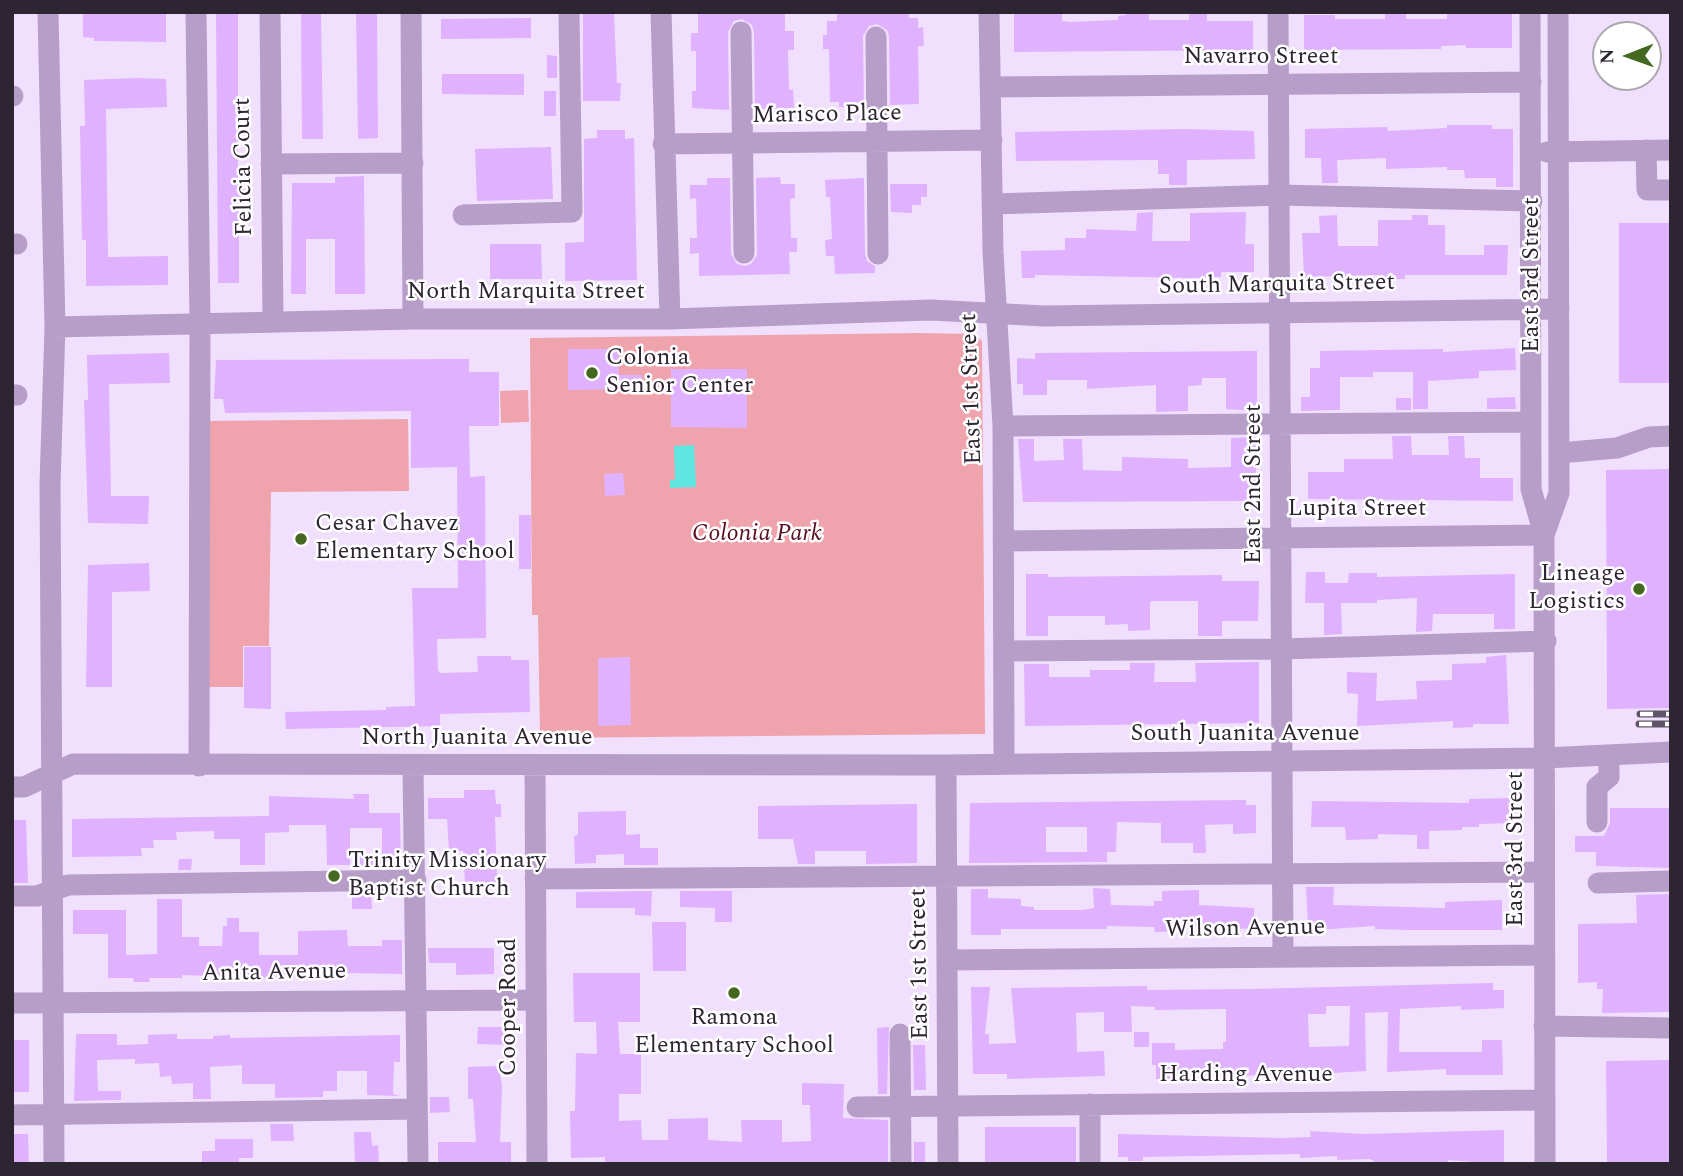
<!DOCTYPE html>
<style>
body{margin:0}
#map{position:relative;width:1683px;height:1176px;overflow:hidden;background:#f1e0fd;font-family:Spectral,serif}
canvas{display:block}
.frame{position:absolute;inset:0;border:14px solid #2d2532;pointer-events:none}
.north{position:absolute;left:1592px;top:21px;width:70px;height:70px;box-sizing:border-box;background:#fff;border:2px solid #aba8ad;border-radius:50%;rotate:269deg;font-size:19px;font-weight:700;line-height:28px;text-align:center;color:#2d2532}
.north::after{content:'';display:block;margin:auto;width:24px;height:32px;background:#456820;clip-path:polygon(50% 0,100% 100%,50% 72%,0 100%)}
</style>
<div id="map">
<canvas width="1683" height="1176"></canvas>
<div class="frame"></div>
<div class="north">N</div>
</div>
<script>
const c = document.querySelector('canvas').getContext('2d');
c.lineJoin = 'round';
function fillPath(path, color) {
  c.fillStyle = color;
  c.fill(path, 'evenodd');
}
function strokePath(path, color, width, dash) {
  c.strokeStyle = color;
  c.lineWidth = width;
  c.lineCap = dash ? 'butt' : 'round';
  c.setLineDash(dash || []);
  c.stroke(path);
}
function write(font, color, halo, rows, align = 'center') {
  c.font = font + ' Spectral,serif';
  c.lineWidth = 5;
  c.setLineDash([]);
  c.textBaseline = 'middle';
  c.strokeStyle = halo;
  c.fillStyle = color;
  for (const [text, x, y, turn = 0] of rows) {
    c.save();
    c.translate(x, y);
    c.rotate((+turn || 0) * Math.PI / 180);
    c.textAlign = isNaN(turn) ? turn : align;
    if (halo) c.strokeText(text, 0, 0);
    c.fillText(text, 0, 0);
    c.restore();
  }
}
fillPath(new Path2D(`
 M919 333 975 334 982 341 985 734 540 738 538 615H532L530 338Z
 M528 390 529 422 501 423 500 391Z
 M408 419 409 491 271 492 269 646H243V687H206L204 421Z`), '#efa4ad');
fillPath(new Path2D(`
 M694 445 696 487 670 488V480H675L674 446Z`), '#60e6e1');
fillPath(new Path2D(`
 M83 12H166V42L94 41V38L83 37Z
 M216 12H238V188L245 189V203H239V283H218Z
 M301 12H321L323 139H302Z
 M356 12H377L378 138 358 139Z
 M583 12 614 14 617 83H621L620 101H583Z
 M851 12H909V18H918V28L923 27 924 46H918L919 104 890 105 889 36 887 30 877 24 869 26 863 36 864 107H839V102H830L829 49H823V35H827V21H837V14Z
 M1014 12H1062V21L1070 22 1118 20V16L1126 15 1125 12H1149V20H1189V12H1207V21H1253V50L1014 52Z
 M1447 12H1512V48H1466V45L1441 46V49L1304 50V15H1335V19H1385V14H1406V19H1447Z
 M698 13H785V31H794V50H788L789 90 793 89 794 108 755 109 754 32 752 25 742 19 734 21 728 32 729 110 692 108V91H696V51H691V33H698Z
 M531 18V38L441 39V19Z
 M547 55 557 56V78H547Z
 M442 74H524V95L442 94Z
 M139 78 166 79 167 107 106 109 108 257 168 256V285L86 286V240H82L80 126H85L84 80Z
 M544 91H556V116H544Z
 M1447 125H1492V129H1513V187H1496V178H1465L1464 170H1447V167L1386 169V158L1337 160 1338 183H1322L1321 158H1305V129L1387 127 1388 131 1447 128Z
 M1185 129 1254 131 1255 159 1187 160V185H1169V174H1158V160L1016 161 1015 132Z
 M597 130H625V139L634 138 637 280 565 281V243L584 242V139L597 138Z
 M551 147 553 199 477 201 475 149Z
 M364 176 365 294H335V239H306V294H291L292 183H335V177Z
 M780 177 781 184H795V198L790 199 791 238H797V252H789L790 274 699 276V253L690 254V238H697L696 198 690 199V185H707V178H730L731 254 737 264 745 266 751 264 757 255 756 178Z
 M864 178 865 254 867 261 875 266V273L835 274 834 256H826L825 240 832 239 830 197H826L825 180Z
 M890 184H927V197H921V205H912V213L891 212Z
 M1153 212 1152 241H1190V213L1246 212 1245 244H1254V272H1221V277L1192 278 1035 275V278H1022L1021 251 1065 250V238H1086V229L1136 231 1137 213Z
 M1337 215 1338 246H1378V220H1412V215H1428V225H1445V255H1484V245H1508L1507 275H1405V279H1379V275L1304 277 1302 233H1320L1319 216Z
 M1619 223H1671V383H1619Z
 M490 244H541L542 279H490Z
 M1515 348 1516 370 1479 371V378L1428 381V409H1413V372H1373V377H1340V410L1301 411V397H1310V368H1320V351L1443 349V352Z
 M568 349H618L619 375H642V389L568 390Z
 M1257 351V411L1226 409V378H1202V385L1188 386V411L1156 412V385L1087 389V380H1047V395H1023V384H1017V358L1035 359V353Z
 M169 353 170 383 109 384 111 496H149L148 524 88 523 84 400H88L87 355Z
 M469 359V372H499V426H469L470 477 485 476 486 638 437 639 438 670 440 673 478 672 477 656H511V660H529L530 712 440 714V726L286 729 285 712 386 710V707L415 706 412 588H458L457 467 411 468V411L225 413 223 399H214L216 360Z
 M671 369H747V428L671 427Z
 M1515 397 1516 409H1487V398Z
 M1396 398H1411V410H1396Z
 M1392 436H1411L1412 455H1449L1448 436H1464L1465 458H1480V478H1513V501L1308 499V472H1344V459H1393Z
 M1256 437V482H1253V501L1023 502 1018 439H1034V461L1064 460 1063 439H1082L1083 470 1122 471V457L1188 459V468L1231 467V438Z
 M1671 469V708L1607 709 1606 470Z
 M623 473 625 495 605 496 604 474Z
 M519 515H531V569H519Z
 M149 563 150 591 112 592V687H86L88 565Z
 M1306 572H1325V583H1348L1349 573H1377V577L1515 574V629H1494V614H1433L1432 631 1416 632 1417 598 1377 600V603H1341L1342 634 1324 635V603H1305Z
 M1026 574H1048V577L1222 575V581H1259L1258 621H1222V636H1198V601H1154L1150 602V630L1128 631V624L1105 625V616H1048V636H1026Z
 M244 647H271V709L244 708Z
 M1506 655 1509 724H1473V727L1453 728V721L1357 726 1358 694 1347 693V672L1377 673 1376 701 1417 699 1416 681 1452 680V664L1486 663V657Z
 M630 657 631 725 598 726V658Z
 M1259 662V723L1025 726 1024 664H1049V677H1090V670H1130V663H1155L1154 682H1196L1195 663Z
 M464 790H495L496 804H501V817H495L497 882 465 883 463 851H449L447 819H428V798H464Z
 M353 794H369V813H400L401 867 353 868V856H382V828H350V865H327L326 825H289V832L265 833V865H240V839H214V831L176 832 177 840H153L154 848H141L142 856 72 857V819L269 816V796L354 799Z
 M1512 798V823L1479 824V827H1462V830L1429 831V849H1417V835L1378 834V839L1346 840 1345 827H1311L1312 801 1469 803V799Z
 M1246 800V805H1256V833L1233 834V824L1205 825 1206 853H1193V843H1161V823L1117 822 1116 852H1107V862L969 863 970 803ZM1046 827H1087V852H1046Z
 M917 804V863L866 864V851H815V864H798L793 839H758V806Z
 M1610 808H1671V868L1596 866V852H1575V836H1604L1610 823Z
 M626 811V835L640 834V848H658V865H624V854L596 855V863L575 864 574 836 578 835V812Z
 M12 820H26L28 883H12Z
 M179 859H192L191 870H178Z
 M1306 887H1334L1333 905 1445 908V902L1502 900V930H1410L1375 929V926L1316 930V924H1308Z
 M1093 888 1110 889 1111 905 1154 906V901H1162V891L1199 890V905L1254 908V929L1181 927 1182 931 1155 932 1154 927 1107 926V929H1001V935H971V889H988V898L1021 899V906L1034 907V910H1083L1094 908Z
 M652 891 651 916 635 915V908H576V892Z
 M680 891H732V922H715V908L680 907Z
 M371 894 372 909H352V895Z
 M1671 894V1012L1602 1013 1603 989H1597V982L1578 983V924L1637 923 1636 895Z
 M157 899H182V937H199V946H222L223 926H227V918H239V932H259V955H298V931L347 930 348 946H382V940H402V974L349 973 265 978 182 975V978H149L150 982H134L133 978H108V934H73V910H126V955L157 954Z
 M652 922H686V971H653Z
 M428 948H494V974L456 975V963H429Z
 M573 973H640V1022H618L620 1054H641V1094H619V1121L641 1120 642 1140H668V1119L708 1118V1140L742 1142 741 1120H782V1142L811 1141 810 1105H802V1083L844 1084 843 1118 888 1120V1164H605V1157L571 1158 570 1111H575L576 1053 597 1054 596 1022H574Z
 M1493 983V990H1504V1008L1461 1010V1006L1400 1009 1399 1052H1482V1040H1502L1503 1075H1446V1069L1387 1072 1388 1012 1365 1013 1366 1071 1284 1076 1176 1074V1079H1156V1065H1152V1043H1175V1050L1223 1049V1042H1226V1009L1155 1010V1007L1131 1006 1132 1032H1104V1012L1076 1013 1077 1052 1104 1051 1105 1076 1007 1079V1074H973L971 987H990L985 1034H989V1044L1016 1043 1011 988 1147 986V990L1250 989ZM1326 1006H1350L1349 1046 1309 1047 1308 1014H1326Z
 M478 1027H510V1045L477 1044Z
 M889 1027 887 1094H878L877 1028Z
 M1134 1032H1149V1047H1134Z
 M76 1034H117V1045L148 1044V1035L177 1034V1039H213V1036L230 1035V1038L400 1035V1062H394L393 1094 400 1096 367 1095V1071H337V1091H323V1097L275 1098V1084H242V1065L210 1067 211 1099H193V1083L172 1084 171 1076 160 1077 159 1063 135 1064V1059L97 1060 98 1091H121V1100L74 1101Z
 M12 1040H29V1092H12Z
 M913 1045H925L926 1090H914Z
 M1671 1060V1164H1607L1606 1061Z
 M499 1066 502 1087 500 1142H511V1164H438V1142H476L473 1099H468V1067Z
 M430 1097H449L450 1112 430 1113Z
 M270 1124H293L294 1141H271Z
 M985 1127H1076V1164H985Z
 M1504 1130V1164L1448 1160V1164H1379L1370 1159 1337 1160V1156L1300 1158V1154L1143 1157V1161H1128V1157H1118V1134L1283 1138 1311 1137 1310 1131 1364 1134Z
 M354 1132H371L372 1146 378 1145 379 1164H355Z
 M12 1134H28L29 1164H12Z
 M215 1139H253V1158H239V1164H202V1151H215Z
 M914 1142H925V1164H914Z`), '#dfb1fe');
strokePath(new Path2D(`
 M48 12 55 327 50 484 54 1164
 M196 12 200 324 199 766
 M270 12 273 321
 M411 12 413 319
 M661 12 670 319
 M989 12 993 252 1003 426 1004 763
 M1278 12 1283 956
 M1530 12 1531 489 1544 535 1545 1164
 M741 32 744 253
 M876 37 878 254
 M992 87 1531 82
 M12 96H13
 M663 144 992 140
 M1646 150 1647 190H1671
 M1547 152 1671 150
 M271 164 413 163
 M993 204 1280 195 1532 201
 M463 215 572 212 569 12
 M12 244H17
 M55 327 413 319H670L931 310 1044 316 1559 309
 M12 395H17
 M1003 426 1531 422
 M1559 453 1617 448 1649 437 1671 436
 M1544 535 1559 493 1558 12
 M1003 541 1544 535
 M1004 651 1282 649 1546 641
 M946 765 948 1164
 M413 766 418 1164
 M535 766 537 1164
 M12 787H24L73 764 946 765 1544 758 1671 752
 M1597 822V787L1609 777V755
 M535 879 1543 872
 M1598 883 1671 881
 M12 896H37L68 885 416 880
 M947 960 1543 955
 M12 1003 535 1000
 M1544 1026 1671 1028
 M900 1034 901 1164
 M857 1107 1545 1100
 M12 1115 417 1109
 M1090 1164V1104`), '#b79ec9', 21);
const rail = new Path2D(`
 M1640 714H1671
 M1639 724H1671`);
strokePath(rail, '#5f5566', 7);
strokePath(rail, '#fff', 4.5, [13]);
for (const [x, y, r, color] of [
 [592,373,7,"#456820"],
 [301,539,7,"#456820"],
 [1639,589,7,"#456820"],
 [334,876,7,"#456820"],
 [734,993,7,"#456820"]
]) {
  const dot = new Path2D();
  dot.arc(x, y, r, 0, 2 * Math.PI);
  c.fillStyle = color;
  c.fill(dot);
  strokePath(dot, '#fff', 2.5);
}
write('24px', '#2d2532', '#fff', [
 ["Navarro Street",1261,58],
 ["Marisco Place",827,116,-1],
 ["Felicia Court",245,167,-91],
 ["East 3rd Street",1533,275,-90],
 ["South Marquita Street",1277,286,-1],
 ["North Marquita Street",526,293],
 ["East 1st Street",973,389,-92],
 ["East 2nd Street",1255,484,-90],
 ["Lupita Street",1357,510],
 ["South Juanita Avenue",1245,735],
 ["North Juanita Avenue",477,739],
 ["East 3rd Street",1517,849,-90],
 ["Wilson Avenue",1245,930,-1],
 ["East 1st Street",921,964,-91],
 ["Anita Avenue",274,974,-1],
 ["Cooper Road",510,1007,-90],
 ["Harding Avenue",1246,1076]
]);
write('24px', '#2d2532', '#fff', [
 ["Colonia",606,359],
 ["Senior Center",606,387],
 ["Cesar Chavez",315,525],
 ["Elementary School",315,553],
 ["Lineage",1625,575,"right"],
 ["Logistics",1625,603,"right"],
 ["Trinity Missionary",348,862],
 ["Baptist Church",348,890],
 ["Ramona",734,1019,"center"],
 ["Elementary School",734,1047,"center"]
], 'left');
write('italic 24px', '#590f22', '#fff', [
 ["Colonia Park",757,535]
]);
</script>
